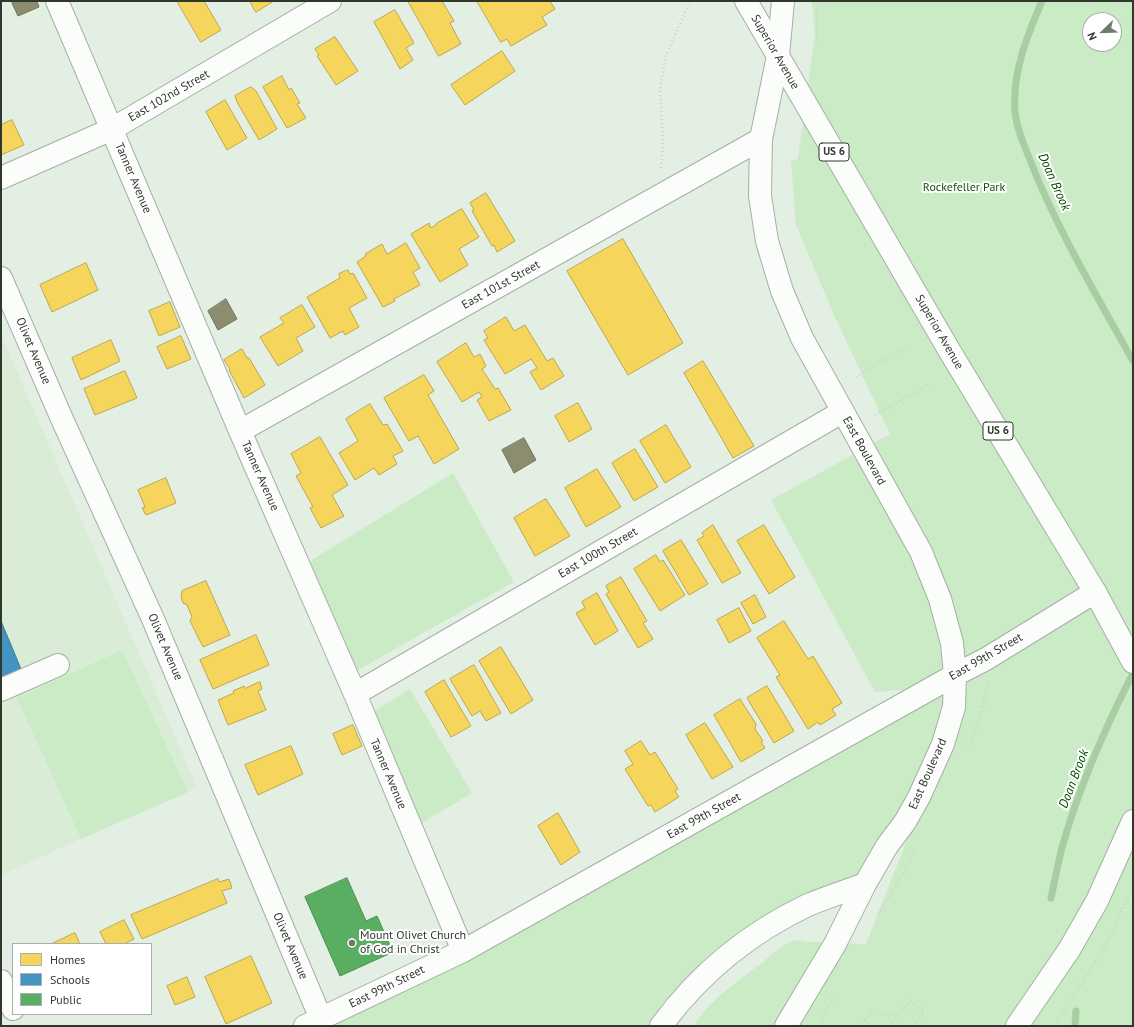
<!DOCTYPE html>
<style>
body{margin:0}
#map{position:relative;width:1134px;height:1027px;overflow:hidden;background:#e3efe2;font-family:"PT Sans",sans-serif}
canvas{display:block}
.frame{position:absolute;inset:0;border:2px solid #30382e;pointer-events:none}
.legend{position:absolute;left:12px;top:943px;width:140px;height:72px;box-sizing:border-box;background:#fff;border:1px solid #acafab;margin:0;padding:5px 7px;list-style:none;font-size:12px;color:#30382e}
.legend li{display:flex;align-items:center;gap:8px;height:20px}
.legend b{width:20px;border:1px solid #acafab}
.north{position:absolute;left:1082px;top:12px;width:40px;height:40px;box-sizing:border-box;background:#fff;border:1px solid #acafab;border-radius:50%;rotate:247deg;font-size:11px;font-weight:700;line-height:16px;text-align:center;color:#30382e}
.north::after{content:'';display:block;margin:auto;width:14px;height:18px;background:#6f786d;clip-path:polygon(50% 0,100% 100%,50% 72%,0 100%)}
</style>
<div id="map">
<canvas width="1134" height="1027"></canvas>
<div class="frame"></div>
<ul class="legend">
<li><b style="height:11px;background:#f6d55c"></b>Homes</li>
<li><b style="height:11px;background:#4393c3"></b>Schools</li>
<li><b style="height:11px;background:#5aae61"></b>Public</li>
</ul>
<div class="north">N</div>
</div>
<script>
const c = document.querySelector('canvas').getContext('2d');
c.lineJoin = 'round';
function fillPath(path, color) {
  c.fillStyle = color;
  c.fill(path, 'evenodd');
}
function strokePath(path, color, width, dash) {
  c.strokeStyle = color;
  c.lineWidth = width;
  c.lineCap = dash ? 'butt' : 'round';
  c.setLineDash(dash || []);
  c.stroke(path);
}
function write(font, color, halo, rows, align = 'center') {
  c.font = font + ' "PT Sans",sans-serif';
  c.lineWidth = 4;
  c.setLineDash([]);
  c.textBaseline = 'middle';
  c.strokeStyle = halo;
  c.fillStyle = color;
  for (const [text, x, y, turn = 0] of rows) {
    c.save();
    c.translate(x, y);
    c.rotate((+turn || 0) * Math.PI / 180);
    c.textAlign = isNaN(turn) ? turn : align;
    if (halo) c.strokeText(text, 0, 0);
    c.fillText(text, 0, 0);
    c.restore();
  }
}
fillPath(new Path2D(`
 M1 334 197 787 1 875Z`), '#d9edd6');
fillPath(new Path2D(`
 M812 1H1133V1026H693C711 999 738 981 763 962 772 954 782 945 793 941 799 940 803 941 809 942L866 944 968 685 955 686 954 707 865 884 785 918 661 1026H323L930 688 875 692 771 500 890 434 834 315 796 225 791 162 798 158 815 34ZM1090 20H1114V44H1090Z
 M453 473 514 582 356 671 310 561Z
 M122 650 188 792 81 839 17 698Z
 M410 689 472 793 420 824 373 712Z`), '#caebc6');
const homes = new Path2D(`
 M177 1H204L221 30 201 42Z
 M250 1H274L256 12Z
 M408 1H442L454 21 450 23 461 44 439 56Z
 M477 1H550L555 9 542 17 547 25 511 46 507 39 501 42Z
 M395 10 414 43 406 48 413 60 400 69 374 22Z
 M335 37 358 71 336 85 317 56 319 55 315 49Z
 M502 51 515 71 465 105 451 85Z
 M282 76 289 90 291 88 300 103 297 104 306 118 287 128 263 87Z
 M251 87 256 91 277 129 259 140 237 102 235 96Z
 M225 100 247 138 227 150 206 112Z
 M12 120 24 145 1 155V125Z
 M486 193 515 241 497 252 494 245 492 246 472 211 474 210 470 203Z
 M462 209 479 237 459 249 468 265 440 282 411 234 429 223 431 228 436 225V224Z
 M623 239 683 343 628 375 567 271Z
 M406 243 420 268 413 272 420 285 394 299 395 301 383 307 357 262 366 256 365 254 382 244 387 254Z
 M86 263 98 290 52 312 40 285Z
 M348 270 350 274 353 273 367 298 349 308 359 327 345 335 343 331 330 338 307 297 340 278 339 274Z
 M170 302 180 327 159 336 149 311Z
 M302 305 315 327 296 338 303 351 278 366 260 337 284 323 280 318Z
 M506 317 514 331 525 325 547 361 553 358 564 376 541 390 530 372 537 368 531 359 505 374 484 340 488 338 484 331Z
 M181 336 191 359 167 369 157 347Z
 M111 340 120 361 81 380 72 358Z
 M466 343 474 357 480 354 486 366 482 369 495 389 498 388 511 410 489 421 477 400 482 397 479 392 462 402 437 362Z
 M242 349 247 358H249L265 385 244 398 229 370 230 369 224 360Z
 M703 361 754 446 733 458 684 373Z
 M125 371 137 398 95 415 84 389Z
 M424 375 434 391 428 395 459 449 434 464 418 436 409 441 384 398Z
 M578 403 592 429 569 442 555 416Z
 M370 404 383 425 387 424 403 451 393 456 397 464 379 475 374 468 355 480 339 453 358 441 346 419Z
 M666 425 691 467 665 483 640 441Z
 M320 437 348 485 332 495 344 516 321 528 310 508 313 507 296 476 301 473 291 454Z
 M635 449 658 487 634 501 612 463Z
 M597 469 621 507 586 527 565 488Z
 M166 478 176 503 146 515 142 508 145 507 138 490Z
 M546 499 570 536 535 556 514 518Z
 M713 525 741 573 722 583 697 540 704 536 702 533Z
 M764 525 795 577 769 594 737 541Z
 M681 540 708 584 689 595 663 551Z
 M656 555 660 562 663 560 685 595 660 611 634 569Z
 M621 577 647 621 643 623 653 639 638 648 606 594 609 592 606 586Z
 M206 581 230 635 203 647 190 621 192 617 187 605 183 603 181 596 182 591Z
 M597 593 618 631 595 645 576 613 585 608 582 602Z
 M755 595 766 617 753 624 741 603Z
 M739 608 751 631 729 643 717 620Z
 M784 621 808 659 813 656 842 703 832 709 836 715 820 725 818 722 808 729 776 677 780 675 757 638Z
 M256 635 269 665 213 689 200 660Z
 M501 647 533 700 511 714 479 661Z
 M474 665 501 713 486 721 480 711 472 716 450 679Z
 M444 680 471 726 451 737 425 692Z
 M260 682 262 689 258 691 266 710 228 725 218 700 234 693 233 691 244 686 245 688Z
 M767 686 794 731 774 743 747 698Z
 M740 699 756 724 755 729 763 741 761 742 765 748 741 762 714 715Z
 M705 723 733 767 712 779 686 735Z
 M353 725 362 746 342 755 333 734Z
 M641 741 650 755 655 752 678 789 675 791 679 797 655 812 651 805 648 806 625 769 633 764 625 751Z
 M291 746 303 774 258 795 245 765Z
 M558 813 580 852 561 865 538 826Z
 M218 879 219 882 229 879 232 888 222 891 227 903 142 939 131 915Z
 M124 920 134 939 124 944H106L100 932Z
 M75 933 80 944H51Z
 M251 956 272 1003 226 1024 205 977Z
 M187 977 195 997 175 1005 167 986Z`);
fillPath(homes, '#f6d55c');
strokePath(homes, '#bba64e', 1);
const schools = new Path2D(`
 M1 621 21 669 1 680Z`);
fillPath(schools, '#4393c3');
strokePath(schools, '#3d7896', 1);
const public = new Path2D(`
 M347 878 366 921 377 916 393 952 340 976 305 897Z`);
fillPath(public, '#5aae61');
strokePath(public, '#4d8b52', 1);
const industry = new Path2D(`
 M16 1H37L39 7 18 16 12 3Z
 M226 299 237 319 218 330 208 311Z
 M524 438 536 460 514 473 502 450Z`);
fillPath(industry, '#8c8c6e');
strokePath(industry, '#70735b', 1);
strokePath(new Path2D(`
 M1042 1C1027 36 1012 73 1015 112 1017 132 1027 151 1034 170 1061 236 1098 298 1133 361
 M1051 898C1055 880 1058 862 1063 844 1080 785 1105 728 1133 673
 M1075 1026 1076 1011`), '#a8cda3', 7);
const minor = new Path2D(`
 M57 1 240 431 355 694 463 951
 M1 178 112 129 330 1
 M1 278 62 419 153 619 321 1019
 M240 431 761 139
 M1 690 58 665
 M355 694 842 412
 M1 981 13 1009
 M305 1026 463 951 955 675 986 659 1095 592
 M661 1026C699 974 749 933 808 905 827 897 846 891 865 884L887 846 905 822 919 797 943 744 954 707 955 675 952 643 940 599 921 552 802 338 782 291 767 241 760 196 761 139 778 56 783 1
 M786 1026 835 944 865 884`);
const major = new Path2D(`
 M746 1 949 350 1095 592 1133 662
 M1017 1026 1069 950 1097 901 1133 821`);
strokePath(minor, '#a6afa5', 24);
strokePath(major, '#a6afa5', 24);
strokePath(new Path2D(`
 M817 1V44
 M661 168 663 140 660 89 666 56 690 1
 M856 377 906 347
 M875 415 928 385
 M968 745C978 725 984 705 988 683
 M878 914 904 872 914 851
 M819 1026 834 994
 M863 1026 861 1024 873 1012 882 1015 898 1014
 M889 1026 910 1001 924 1012 913 1026
 M1055 1026 1107 943 1133 885`), '#ccd1cc', 2.5, [1, 3]);
strokePath(minor, '#fbfdfb', 22);
strokePath(major, '#fbfdfb', 22);
for (const [x, y, r, color] of [
 [352,943,4,"#6f786d"]
]) {
  const dot = new Path2D();
  dot.arc(x, y, r, 0, 2 * Math.PI);
  c.fillStyle = color;
  c.fill(dot);
  strokePath(dot, '#fff', 1.5);
}
for (const [x, y, w] of [
 [834,152,30],
 [998,431,30]
]) {
  const box = new Path2D();
  box.roundRect(x - w / 2, y - 9, w, 18, 3);
  c.fillStyle = '#fff';
  c.fill(box);
  strokePath(box, '#30382e', 1);
}
write('bold 11px', '#30382e', null, [
 ["US 6",834,152],
 ["US 6",998,431]
]);
write('12px', '#30382e', '#fff', [
 ["Superior Avenue",775,52,60],
 ["East 102nd Street",169,96,-30],
 ["Tanner Avenue",133,178,67],
 ["East 101st Street",501,285,-29],
 ["Superior Avenue",939,332,60],
 ["Olivet Avenue",33,351,67],
 ["East Boulevard",864,451,61],
 ["Tanner Avenue",260,476,66],
 ["East 100th Street",598,553,-30],
 ["Olivet Avenue",165,647,67],
 ["East 99th Street",986,657,-30],
 ["Tanner Avenue",388,774,67],
 ["East Boulevard",928,774,-66],
 ["East 99th Street",704,816,-29],
 ["Olivet Avenue",290,946,67],
 ["East 99th Street",387,987,-26]
]);
write('12px', '#105308', '#fff', [
 ["Rockefeller Park",964,188]
]);
write('12px', '#30382e', '#fff', [
 ["Mount Olivet Church",360,936],
 ["of God in Christ",360,950]
], 'left');
write('italic 13px', '#054c00', '#fff', [
 ["Doan Brook",1054,182,66],
 ["Doan Brook",1074,779,-69]
]);
</script>
